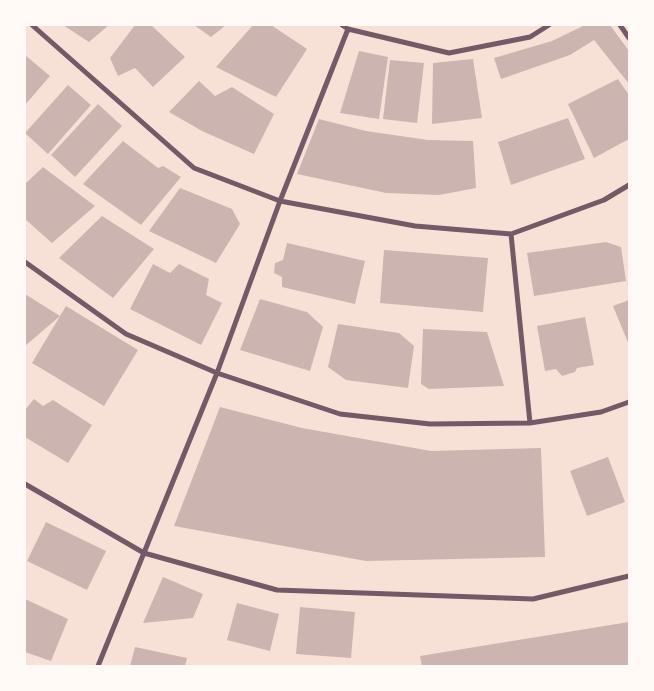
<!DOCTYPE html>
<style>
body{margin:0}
#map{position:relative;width:654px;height:691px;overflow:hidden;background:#f7e1d7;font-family:"PT Serif",serif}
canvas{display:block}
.frame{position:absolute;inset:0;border:26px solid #fffaf5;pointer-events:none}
</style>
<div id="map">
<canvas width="654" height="691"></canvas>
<div class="frame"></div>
</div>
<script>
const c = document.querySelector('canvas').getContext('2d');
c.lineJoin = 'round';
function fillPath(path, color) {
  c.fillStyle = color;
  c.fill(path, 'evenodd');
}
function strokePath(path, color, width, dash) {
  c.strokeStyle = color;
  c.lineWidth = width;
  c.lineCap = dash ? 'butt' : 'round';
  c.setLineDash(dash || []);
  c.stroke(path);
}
fillPath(new Path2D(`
 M63 25H109L89 42Z
 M135 25H151L185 57 153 87 135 68 118 76 110 58Z
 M194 25H226L211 37Z
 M253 25H271L307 49 276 97 216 67Z
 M585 25H610L629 51V84L594 40 570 55 501 79 494 58 552 41Z
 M359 51 388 57 379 119 340 113Z
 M25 55 50 76 25 105Z
 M473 59 482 118 432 124 433 63Z
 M390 60 424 63 417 123 383 119Z
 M618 79 629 95V139L594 158 568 104Z
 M199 81 215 96 232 87 274 114 254 154 202 131 169 112Z
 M68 85 91 105 48 154 25 133Z
 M98 104 122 126 75 177 51 155Z
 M568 118 585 159 511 185 498 142Z
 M319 119 366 131 428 140 473 141 476 188 439 195 386 193 297 174Z
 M123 141 158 168 163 166 181 177 141 225 83 184Z
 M43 167 95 206 52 243 25 219V184Z
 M180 188 232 209 240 224 216 263 149 231Z
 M102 216 154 249 113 298 59 258Z
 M606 242 621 247 626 281 534 296 527 253Z
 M287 243 365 261 355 304 282 287V277L274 273 275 263 283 260Z
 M384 250 488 258 483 312 380 303Z
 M153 264 170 273 179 264 209 279 206 295 222 303 201 345 130 309Z
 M25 294 60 316 25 346Z
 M260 299 307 312 323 327 310 371 240 350Z
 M629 300V345L613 306Z
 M66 306 138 350 104 406 32 363Z
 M585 317 594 365 577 368 575 372 562 376 556 369 545 371 537 326Z
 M338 324 399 333 414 346 408 388 346 380 328 367Z
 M423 329 487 332 504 386 429 389 421 384Z
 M34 399 43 406 53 400 92 425 68 463 25 437V410Z
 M220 407 302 428 431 451 541 448 545 557 366 561 174 526Z
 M608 457 625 502 587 516 570 471Z
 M46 522 106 551 87 590 27 561Z
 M163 577 203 594 193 618 143 623Z
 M25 599 68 619 51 661 25 652Z
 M237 603 279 614 270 651 227 640Z
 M300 607 355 612 351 658 296 654Z
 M629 622V666H422L420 656Z
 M135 647 187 658 185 666H130Z`), '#ccb4b1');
strokePath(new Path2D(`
 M32 25 194 168 280 201 415 226 511 234 604 200 629 185
 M342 25 348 29 449 53 530 37 549 25
 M620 25 629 38
 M511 234 530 423
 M25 262 126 334 217 373 340 414 430 424 530 423 601 412 629 402
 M25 484 144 553 277 590 533 599 629 576
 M98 666 217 373 280 201 348 29`), '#755966', 5);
</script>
